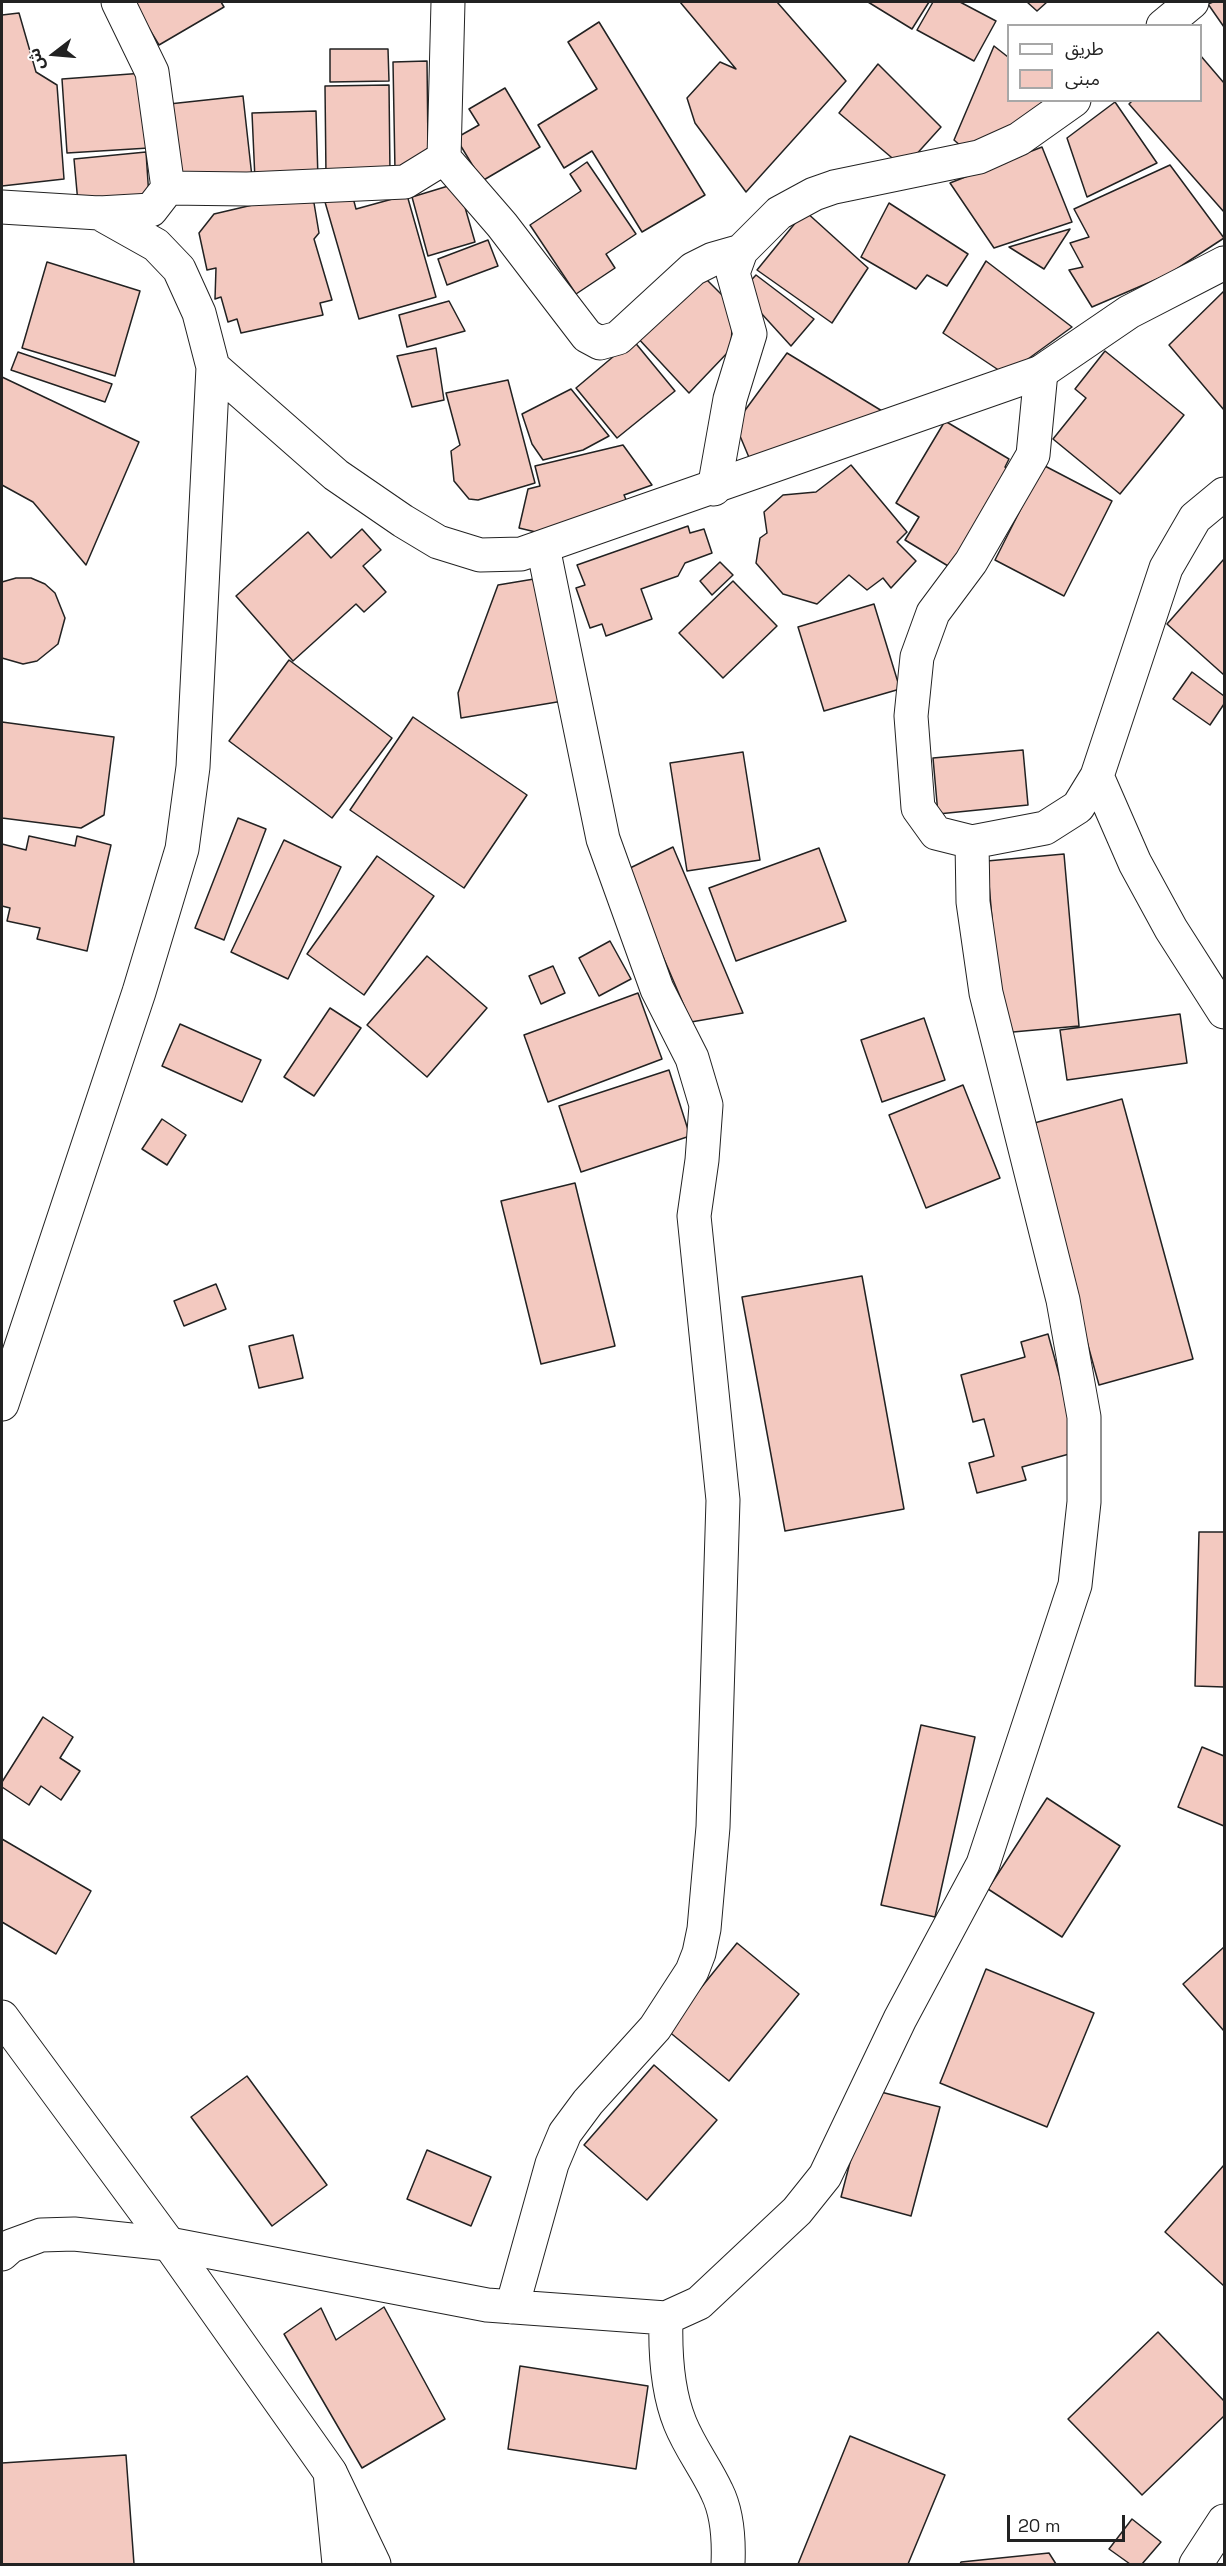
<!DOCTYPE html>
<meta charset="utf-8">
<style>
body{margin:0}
#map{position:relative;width:1226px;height:2566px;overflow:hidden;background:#fff;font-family:"Space Grotesk","Noto Sans Arabic",sans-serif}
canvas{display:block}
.frame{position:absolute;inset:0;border:3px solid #222;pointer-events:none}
.legend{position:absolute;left:1007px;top:24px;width:195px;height:78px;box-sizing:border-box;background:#fff;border:2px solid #a7a7a7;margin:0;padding:8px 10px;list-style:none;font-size:18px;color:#222}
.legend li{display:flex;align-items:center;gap:12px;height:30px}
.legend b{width:30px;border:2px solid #a7a7a7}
.north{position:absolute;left:24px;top:24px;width:60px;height:60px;-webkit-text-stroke:4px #fff;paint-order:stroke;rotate:254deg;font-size:16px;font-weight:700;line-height:24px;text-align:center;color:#222}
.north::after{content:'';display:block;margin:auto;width:21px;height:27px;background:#222;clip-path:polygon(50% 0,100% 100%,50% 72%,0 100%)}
.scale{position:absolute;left:1007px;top:2515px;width:118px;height:27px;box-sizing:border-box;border:3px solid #222;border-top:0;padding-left:8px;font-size:18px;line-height:21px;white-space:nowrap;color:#222;-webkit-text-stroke:4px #fff;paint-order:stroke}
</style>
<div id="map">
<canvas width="1226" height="2566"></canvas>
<div class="frame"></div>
<ul class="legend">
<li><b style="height:8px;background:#fff"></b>طريق</li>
<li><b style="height:16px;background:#f3c9c0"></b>مبنى</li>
</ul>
<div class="north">ش</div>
<div class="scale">20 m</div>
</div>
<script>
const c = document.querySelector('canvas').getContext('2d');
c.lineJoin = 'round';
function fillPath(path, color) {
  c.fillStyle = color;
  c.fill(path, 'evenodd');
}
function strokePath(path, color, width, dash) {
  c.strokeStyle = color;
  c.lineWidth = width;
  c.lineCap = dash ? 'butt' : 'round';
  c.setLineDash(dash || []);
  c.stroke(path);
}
const building = new Path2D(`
 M133 2H221L224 7 159 45Z
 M680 2H777L846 81 746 192 695 123 687 98 720 62 736 69Z
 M868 2H929L912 29Z
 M933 2H960L996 21 974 61 917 30Z
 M1027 2H1047L1037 11Z
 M1213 2H1224V27L1208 4Z
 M19 13 36 72 57 85 64 179 2 186V15Z
 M599 22 705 195 642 232 592 151 564 168 538 125 597 89 568 42Z
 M994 46 1008 57V100H1065L970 154 954 140Z
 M330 49H388L389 81 330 82Z
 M1200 55 1224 83V212L1129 104 1133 100H1200Z
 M427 61 428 148 407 170 395 171 393 62Z
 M878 64 941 127 904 168 839 113Z
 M144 73 149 148 67 153 62 79Z
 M389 85 390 174 326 176 325 86Z
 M505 88 540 147 482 181 456 138 479 125 469 109Z
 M243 96 252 177 179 186 169 104Z
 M1115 102 1157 163 1087 197 1067 138Z
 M316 111 318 179 255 180 252 113Z
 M1042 147 1072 222 994 248 950 183Z
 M146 152 149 197 78 203 74 159Z
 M587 162 636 234 606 254 615 268 576 294 530 225 581 191 570 174Z
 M1170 165 1224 238 1169 274 1092 307 1069 270 1083 267 1070 243 1089 237 1074 209Z
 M458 183 475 242 428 256 412 197Z
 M352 194 356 209 407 195 436 297 359 319 325 202Z
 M295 195 314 203 319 233 314 239 332 300 320 303 323 315 241 333 237 319 228 322 221 297 215 299 216 268 207 270 199 233 214 214Z
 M889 203 968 254 947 286 927 275 916 289 861 257Z
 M805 211 868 268 832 323 757 270Z
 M1070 229 1044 269 1009 247Z
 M488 240 498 266 447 285 438 259Z
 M986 261 1072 327 1006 375 943 333Z
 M47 262 140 291 115 376 22 348Z
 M702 275 733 306 731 349 689 393 636 336Z
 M756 275 814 319 791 346 741 291Z
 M1224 291V410L1169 345Z
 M449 301 465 331 407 347 399 315Z
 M633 340 675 391 617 438 576 388Z
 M436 348 444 400 412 407 397 356Z
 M1105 351 1184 415 1120 494 1053 439 1086 398 1075 389Z
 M18 352 112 384 105 402 11 370Z
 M787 353 887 414 753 467 735 424Z
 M2 377 139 442 86 565 33 502 2 485Z
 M508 380 535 483 478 500 469 499 454 481 451 451 460 445 446 393Z
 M571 389 609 436 583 450 543 460 532 444 522 414Z
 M945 421 1009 459 1005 467 1016 474 958 572 905 540 919 517 896 503Z
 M623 445 652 485 624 495 627 502 540 533 519 528 528 489 540 486 535 466Z
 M851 465 907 532 897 542 916 561 891 588 883 578 867 590 849 575 817 604 783 594 756 563 760 538 767 533 764 512 783 495 816 492Z
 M1043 465 1112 501 1064 596 995 560Z
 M688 526 690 533 704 529 712 553 685 563 678 576 641 589 652 619 606 636 602 624 590 628 576 588 585 585 577 565Z
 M362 529 381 550 363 566 386 592 364 612 356 604 293 661 236 596 308 532 331 558Z
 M1224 559V675L1167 624Z
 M720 562 733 575 712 595 700 581Z
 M16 578H31L45 584 55 593 65 618 58 644 37 661 23 664 2 658V582Z
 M540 578 569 700 461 718 458 693 498 585Z
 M733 581 777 626 723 678 679 633Z
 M874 604 900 689 824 711 798 627Z
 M289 660 392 738 332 818 229 741Z
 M1192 672 1224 696V704L1210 725 1173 699Z
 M413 717 527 795 464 888 350 810Z
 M2 722 114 737 104 815 81 828 2 818Z
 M1023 750 1028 805 938 814 933 758Z
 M743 752 760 860 687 871 670 763Z
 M238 818 266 829 224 940 195 928Z
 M29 836 75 846 77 836 111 845 87 951 37 939 40 928 7 921 10 908 2 906V844L26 850Z
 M284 840 341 867 288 979 231 952Z
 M673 847 743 1013 691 1022 626 870Z
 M819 848 846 921 736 961 709 888Z
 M1064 854 1079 1026 1002 1033 987 861Z
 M377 856 434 896 364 995 307 954Z
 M610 941 631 979 599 996 579 958Z
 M427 956 487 1008 427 1077 367 1025Z
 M553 966 565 993 541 1004 529 976Z
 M638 993 662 1059 548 1102 524 1035Z
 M330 1008 361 1028 314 1096 284 1077Z
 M1180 1014 1187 1063 1067 1080 1060 1030Z
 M924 1018 945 1080 882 1102 861 1040Z
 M180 1024 261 1060 242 1102 162 1066Z
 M669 1070 690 1136 581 1172 559 1106Z
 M963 1085 1000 1178 926 1208 889 1115Z
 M1122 1099 1193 1359 1099 1385 1027 1125Z
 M162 1119 186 1135 167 1165 142 1149Z
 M575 1183 615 1346 541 1364 501 1201Z
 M862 1276 904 1509 785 1531 742 1297Z
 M216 1284 226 1309 184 1326 174 1301Z
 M1048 1334 1080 1451 1022 1467 1026 1480 977 1493 969 1463 994 1456 984 1419 973 1422 961 1375 1025 1357 1021 1342Z
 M293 1335 303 1378 259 1388 249 1346Z
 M1199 1532H1224V1687L1195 1686Z
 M43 1717 73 1737 60 1758 80 1771 61 1800 41 1786 29 1805 2 1787V1782Z
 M921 1725 975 1737 935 1917 881 1905Z
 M1202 1747 1224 1756V1826L1178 1807Z
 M1047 1798 1120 1846 1062 1937 988 1889Z
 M2 1839 91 1891 56 1954 2 1922Z
 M737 1943 799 1994 729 2081 667 2030Z
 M1224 1947V2031L1183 1984Z
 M986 1969 1094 2013 1047 2127 940 2083Z
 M654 2065 717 2120 647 2200 584 2145Z
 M247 2076 327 2185 272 2226 191 2117Z
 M869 2089 940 2107 911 2216 841 2197Z
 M427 2150 491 2177 471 2226 407 2199Z
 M1224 2165V2286L1165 2232Z
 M384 2307 445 2419 362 2468 284 2334 321 2308 336 2340Z
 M1158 2332 1224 2401V2416L1142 2495 1068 2419Z
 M520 2366 648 2386 636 2469 508 2449Z
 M850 2436 945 2475 908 2564H798Z
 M126 2455 134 2564H2V2463Z
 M1132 2519 1161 2542 1142 2564H1130L1109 2549Z
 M1049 2553 1056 2564H960L961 2562Z`);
fillPath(building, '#f3c9c0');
strokePath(building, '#222', 1.5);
const street = new Path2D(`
 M1163 26 1192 2
 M444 158 502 225 587 336 600 343 618 338 693 269 713 259 741 251
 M168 188 247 189 405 182 444 158 448 2
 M99 213 151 210 168 188 152 72 118 2
 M1041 372 1033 455 971 562 933 613 917 657 911 716 918 808 936 833 972 842 1045 828 1078 807 1097 776 1166 568 1195 518 1224 494
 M714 489 730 399 750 334 733 273 741 251 779 213 814 194 834 187 979 157 1019 139 1074 100
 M1097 776 1135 863 1171 929 1224 1012
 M2 2254 11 2246 41 2235 74 2234 169 2244 487 2305 666 2318 699 2303 797 2211 825 2176 900 2019 983 1864 1075 1585 1084 1502V1417L1063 1300 986 993 973 902 972 842
 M512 2307 552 2164 565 2133 588 2102 655 2028 692 1971 699 1953 704 1929 713 1827 723 1500 694 1216 702 1160 706 1105 692 1058 657 989 603 839 543 547
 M666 2318C665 2352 667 2391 680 2423 690 2448 706 2468 717 2492 728 2514 729 2541 728 2564
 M331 2474 374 2564
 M1196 2564 1224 2521`);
const secondary = new Path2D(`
 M2 207 99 213 156 245 179 269 199 313 213 367 193 767 182 849 139 992 2 1404
 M213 367 336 475 403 521 438 542 480 555 521 554 1041 372 1129 312 1224 263
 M2 2017 169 2244 330 2472 339 2564`);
strokePath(street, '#222', 35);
strokePath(secondary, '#222', 35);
strokePath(street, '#fff', 33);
strokePath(secondary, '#fff', 33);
</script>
